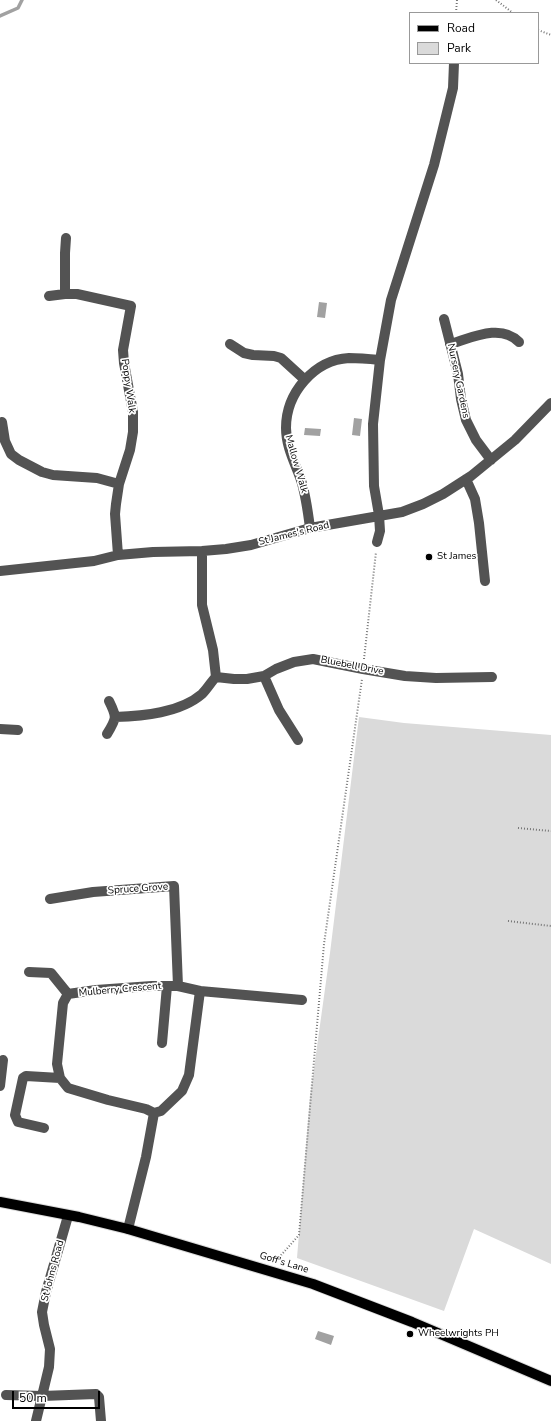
<!DOCTYPE html>
<style>
body{margin:0}
#map{position:relative;width:551px;height:1421px;overflow:hidden;background:#fff;font-family:"Nunito Sans",sans-serif}
canvas{display:block}
.legend{position:absolute;left:409px;top:12px;width:130px;height:52px;box-sizing:border-box;background:#fff;border:1px solid #999;margin:0;padding:5px 7px;list-style:none;font-size:12px;color:#000}
.legend li{display:flex;align-items:center;gap:8px;height:20px}
.legend b{width:20px;border:1px solid #999}
.scale{position:absolute;left:12px;top:1391px;width:88px;height:18px;box-sizing:border-box;border:2px solid #000;border-top:0;padding-left:5px;font-size:12px;line-height:14px;white-space:nowrap;color:#000;-webkit-text-stroke:3px #fff;paint-order:stroke}
</style>
<div id="map">
<canvas width="551" height="1421"></canvas>
<ul class="legend">
<li><b style="height:5px;background:#000"></b>Road</li>
<li><b style="height:11px;background:#dadada"></b>Park</li>
</ul>
<div class="scale">50 m</div>
</div>
<script>
const c = document.querySelector('canvas').getContext('2d');
c.lineJoin = 'round';
function fillPath(path, color) {
  c.fillStyle = color;
  c.fill(path, 'evenodd');
}
function strokePath(path, color, width, dash) {
  c.strokeStyle = color;
  c.lineWidth = width;
  c.lineCap = dash ? 'butt' : 'round';
  c.setLineDash(dash || []);
  c.stroke(path);
}
function write(font, color, halo, rows, align = 'center') {
  c.font = font + ' "Nunito Sans",sans-serif';
  c.lineWidth = 3.5;
  c.setLineDash([]);
  c.textBaseline = 'middle';
  c.strokeStyle = halo;
  c.fillStyle = color;
  for (const [text, x, y, turn = 0] of rows) {
    c.save();
    c.translate(x, y);
    c.rotate((+turn || 0) * Math.PI / 180);
    c.textAlign = isNaN(turn) ? turn : align;
    if (halo) c.strokeText(text, 0, 0);
    c.fillText(text, 0, 0);
    c.restore();
  }
}
fillPath(new Path2D(`
 M359 717 404 723 551 735V1264L474 1229 444 1311 297 1258 310 1097 330 953Z`), '#dadada');
fillPath(new Path2D(`
 M319 302 327 303 325 318 317 317Z
 M354 418 362 419 360 436 352 435Z
 M305 428 321 429 320 436 304 435Z
 M318 1331 334 1336 331 1345 315 1339Z`), '#a1a1a1');
strokePath(new Path2D(`
 M0 16 18 8 22 0`), '#a1a1a1', 3.5);
const major = new Path2D(`
 M0 1202 79 1217 128 1229 313 1284 412 1322 551 1381`);
strokePath(major, '#dbdbdb', 12);
strokePath(new Path2D(`
 M496 0 513 13
 M456 13 457 0
 M538 30 551 35
 M364 659 376 552
 M518 828 551 831
 M508 921 551 926
 M275 1262 299 1235 324 944 362 679`), '#757575', 2, [1, 2]);
strokePath(new Path2D(`
 M66 238 65 253V294H77L131 306 123 350 124 363 133 412V432L130 450 119 484 116 504 115 514 118 555
 M49 296 65 294
 M444 319 458 374 461 399 466 420 476 440 491 460
 M230 344 244 353 253 355 274 356 281 358 304 379
 M450 344C471 338 501 323 519 342
 M2 422 5 441 11 454 19 460 42 472 53 475 97 478 119 484
 M466 479 475 499 479 523 485 581
 M310 528C308 512 306 496 301 480 295 463 286 447 286 428 286 393 314 360 349 358 359 358 370 359 380 360
 M377 542 380 531 379 515 374 486 373 424 380 360 391 300 434 165 453 88 454 63
 M202 551V605L213 650 216 677
 M0 571 94 561 118 555 153 552 202 551 226 549 251 545 310 528 402 512 423 504 443 494 471 476 515 440 551 403
 M264 676 279 710 298 740
 M115 717C143 716 180 713 202 694 207 689 211 682 216 677L234 679H247L264 676 276 669 294 662 313 659 363 669 405 676 436 678 492 677
 M0 729 18 730
 M107 734C117 718 117 717 109 701
 M50 899 93 892 174 886 178 986
 M29 972 51 973 68 994
 M162 1043 167 986
 M0 1086 3 1060
 M154 1113 146 1109 108 1100 68 1088 60 1078 57 1064 63 1003 68 994 96 990 152 986H178L200 991
 M44 1128 18 1122 15 1115 23 1078 26 1076 60 1078
 M128 1229 146 1157 154 1113 161 1111 182 1091 189 1075 200 991 302 1000
 M6 1395 42 1396 96 1394 99 1397 101 1421
 M36 1421 49 1367 50 1349 44 1325 42 1312 46 1292 68 1216`), '#535353', 10);
strokePath(major, '#000', 10);
for (const [x, y, r, color] of [
 [429,557,4,"#000"],
 [410,1334,4,"#000"]
]) {
  const dot = new Path2D();
  dot.arc(x, y, r, 0, 2 * Math.PI);
  c.fillStyle = color;
  c.fill(dot);
  strokePath(dot, '#fff', 1.5);
}
write('10px', '#000', '#fff', [
 ["Nursery Gardens",458,381,78],
 ["Poppy Walk",128,386,82],
 ["Mallow Walk",296,464,74],
 ["St James's Road",294,534,-14],
 ["Bluebell Drive",352,666,11],
 ["Spruce Grove",138,889,-4],
 ["Mulberry Crescent",120,990,-5],
 ["Goff's Lane",284,1263,17],
 ["St Johns Road",53,1271,-75]
]);
write('10px', '#000', '#fff', [
 ["St James",437,557],
 ["Wheelwrights PH",418,1334]
], 'left');
</script>
